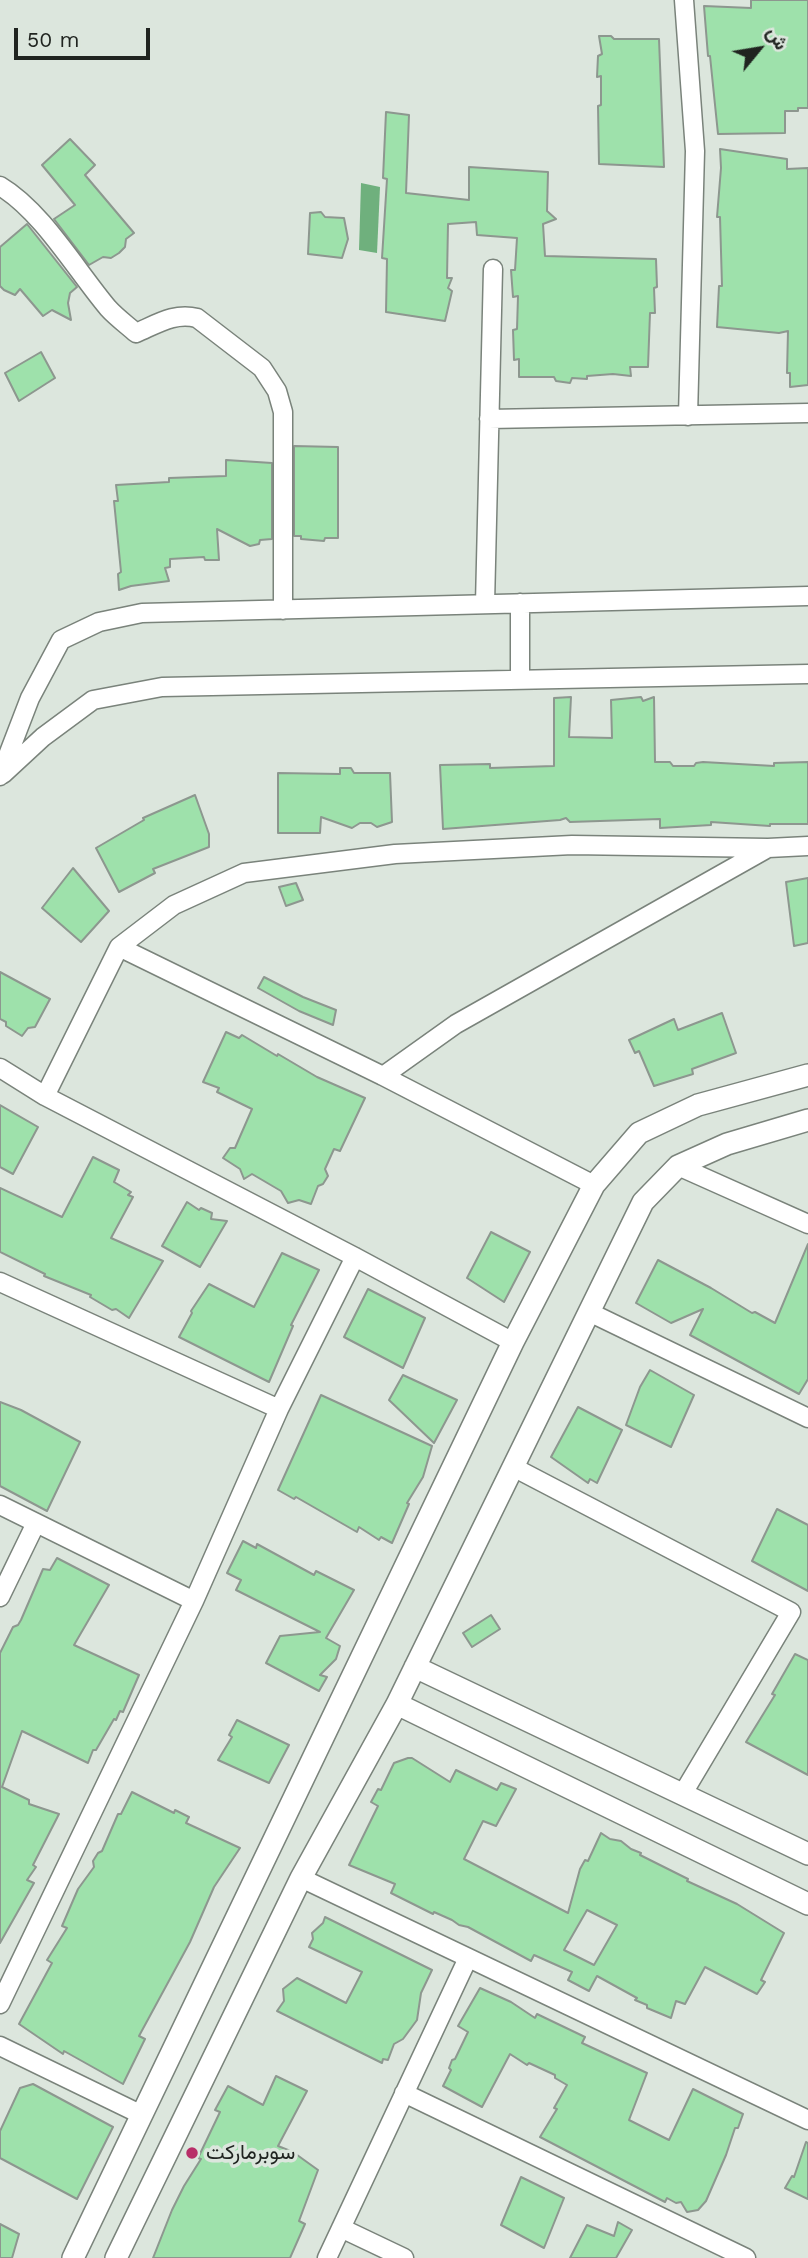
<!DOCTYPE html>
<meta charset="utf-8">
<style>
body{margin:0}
#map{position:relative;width:808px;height:2258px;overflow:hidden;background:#dce6dd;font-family:"Work Sans",Vazirmatn,sans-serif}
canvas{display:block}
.north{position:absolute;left:724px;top:14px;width:70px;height:70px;-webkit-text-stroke:5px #dce6dd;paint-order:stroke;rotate:60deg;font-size:19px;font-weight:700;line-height:28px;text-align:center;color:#202420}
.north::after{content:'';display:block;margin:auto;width:24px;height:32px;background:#202420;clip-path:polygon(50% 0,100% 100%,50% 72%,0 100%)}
.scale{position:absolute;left:14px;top:28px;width:136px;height:32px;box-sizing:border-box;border:4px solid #202420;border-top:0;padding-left:9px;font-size:21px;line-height:24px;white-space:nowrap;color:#202420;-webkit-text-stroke:5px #dce6dd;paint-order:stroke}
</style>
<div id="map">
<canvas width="808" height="2258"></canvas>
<div class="north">ش</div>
<div class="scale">50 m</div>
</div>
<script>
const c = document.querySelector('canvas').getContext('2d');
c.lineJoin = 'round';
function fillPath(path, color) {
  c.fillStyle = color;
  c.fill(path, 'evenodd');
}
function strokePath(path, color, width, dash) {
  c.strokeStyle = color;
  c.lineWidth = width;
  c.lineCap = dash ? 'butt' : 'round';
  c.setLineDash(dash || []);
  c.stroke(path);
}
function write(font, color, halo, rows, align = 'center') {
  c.font = font + ' "Work Sans",Vazirmatn,sans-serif';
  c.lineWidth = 7;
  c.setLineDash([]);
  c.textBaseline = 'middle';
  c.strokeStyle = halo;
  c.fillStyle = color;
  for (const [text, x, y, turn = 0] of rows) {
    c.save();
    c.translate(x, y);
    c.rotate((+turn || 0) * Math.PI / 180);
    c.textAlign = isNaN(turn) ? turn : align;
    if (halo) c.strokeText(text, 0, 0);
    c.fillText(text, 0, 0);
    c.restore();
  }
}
fillPath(new Path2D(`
 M361 183 380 187 377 253 359 250Z`), '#6fb07d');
const building = new Path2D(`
 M751 0H808V108H798V111H785V133L718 134 710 56H708L704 6 751 8Z
 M599 36H611L614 39H659L664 167 599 164 598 106 601 105V76L597 77 598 56 602 54Z
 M386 112 409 115 406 193 469 200V167L548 172 547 211 556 219 543 224 545 256 656 259 657 287 654 288 655 313H650L648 367H630L631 376 613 374 587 376V379L572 378 570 383 556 381 554 377H519V359L514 360 513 330 517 329 518 296 513 297 511 270H515L517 238 477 235 476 222 448 224 447 278H452L448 288 452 291 445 321 386 312 387 259 382 258 387 179 383 178Z
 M70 139 95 165 85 175 134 233 126 239 125 247 119 253 111 258 103 257 89 265 54 219 75 205 42 165Z
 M720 149 787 159V169L808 168V385L790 387V373H787L788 331 779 333 717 327 719 286H722L720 217H717L721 168Z
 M321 212 325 217 344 218 348 239 342 258 308 254 310 213Z
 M27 224 77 287 70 293 68 303 71 320 52 310 43 316 20 289 15 295 4 290 0 286V247Z
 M41 352 55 378 19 401 5 373Z
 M294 446 338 447V538H325L324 541 301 539V536H294Z
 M226 460 272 463V539L260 540 259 544 250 546 217 529 219 560H205L204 557 170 559V567L165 568 169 581 131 586 119 590 118 574 121 572 114 501H118L116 485 169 482V478L226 476Z
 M571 697 569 737 612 738 611 700 641 697 643 701 654 697 655 762H670L673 766H694L696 763 703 762 774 766V763L808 762V824H770V826L711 822V825L660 828V819L570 822 566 818 560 820 443 829 440 765 490 764V768L554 766V698Z
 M340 768H351L354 773H390L392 822 377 827 371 823H360L352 828 321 817 320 833H278V773L340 774Z
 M195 795 209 834V847L153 869 155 873 119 892 96 848 144 820 143 818Z
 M73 868 109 911 81 942 42 908Z
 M808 878V943L794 946 786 882Z
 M296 883 303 900 286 906 279 887Z
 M0 972 50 999 35 1027 28 1028 22 1036 6 1026V1022L0 1019Z
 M264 977 303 997 336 1010 333 1025 299 1011 258 988Z
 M722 1013 736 1053 692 1069 693 1074 654 1086 639 1051 635 1053 629 1040 674 1019 678 1030Z
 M226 1032 239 1038 242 1035 277 1056 278 1054 317 1077 365 1098 340 1151 334 1149 325 1169 328 1176 323 1184 318 1186 311 1204 299 1200 288 1203 281 1191 252 1174 244 1179 240 1169 223 1158 230 1148H235L252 1109 217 1092 219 1088 203 1082Z
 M0 1105 38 1127 13 1174 0 1167Z
 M93 1157 119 1170 114 1182 131 1192 128 1195 133 1197 111 1238 163 1261 129 1318 116 1309 112 1310 90 1297 91 1295 44 1276 45 1274 0 1252V1188L62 1217Z
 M187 1202 199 1210 201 1208 212 1213 211 1219 227 1221 200 1267 162 1246Z
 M491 1232 530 1252 504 1302 467 1278Z
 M808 1244V1379L799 1394 690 1335 703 1309 671 1323 636 1303 658 1260 711 1288 752 1313 755 1312 775 1323Z
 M282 1253 319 1270 291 1325 293 1326 269 1382 179 1337 192 1313 191 1311 209 1284 254 1307Z
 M368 1289 425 1318 403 1368 344 1337Z
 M650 1370 694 1395 671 1447 626 1425 640 1387Z
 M403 1375 457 1400 434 1443 389 1400Z
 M321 1395 432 1446 423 1477 407 1503 409 1504 392 1543 381 1537 379 1540 359 1527 357 1532 296 1497 294 1499 278 1490Z
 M0 1402 21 1410 80 1442 47 1511 0 1486Z
 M578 1407 622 1430 597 1483 590 1479 588 1483 551 1457Z
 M777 1509 808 1525V1591L752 1561Z
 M243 1541 256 1548 257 1544 314 1575 316 1571 354 1590 326 1638 340 1646 336 1659 320 1675 327 1677 319 1691 266 1663 280 1636 320 1632 236 1590 241 1580 227 1573Z
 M57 1558 109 1585 74 1645 139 1675 123 1712 120 1711 116 1720 114 1719 96 1750H93L88 1763 22 1731 2 1787 29 1800V1804L59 1814 33 1865 36 1867 27 1880 34 1883 0 1943V1653L13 1627 18 1625 21 1620 43 1569 50 1570Z
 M491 1615 500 1629 472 1647 463 1633Z
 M795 1654 808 1660V1775L746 1742 775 1695 772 1694Z
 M237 1720 289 1745 269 1783 218 1760 232 1737 229 1735Z
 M408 1758H412L450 1782 456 1770 497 1790 501 1783 516 1789 496 1826 483 1821 464 1859 568 1913 580 1869 585 1860 588 1861 601 1833 610 1839 621 1841 631 1849 641 1853 640 1855 688 1879 687 1881 737 1904 784 1933 761 1980 765 1982 757 1994 705 1967 685 2004 676 2001 671 2018 647 2008V2005L635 2000 637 1998 597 1976 589 1991 568 1980 572 1972 534 1955 531 1961 468 1927 459 1925 452 1920 434 1912 433 1914 391 1893 395 1884 349 1865 378 1806 371 1802 378 1789 381 1790 394 1763ZM587 1910 617 1925 594 1965 564 1950Z
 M132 1792 174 1813 175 1810 189 1817 186 1823 240 1848 214 1887 190 1942 139 2036 145 2039 123 2084 64 2051 63 2054 19 2024 52 1963 47 1960 67 1928 62 1926 78 1889 94 1867 93 1861 98 1853 102 1851 118 1814H121Z
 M325 1917 432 1970 421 1993 417 2020 403 2039 394 2044 388 2060 383 2059 382 2063 277 2011 284 2001 283 1989 297 1978 346 2003 362 1972 309 1947 313 1939 312 1933 323 1923Z
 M480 1988 511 2002 535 2018 537 2014 585 2037 582 2043 647 2073 629 2120 669 2140 693 2089 743 2114 738 2128H735L726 2155 706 2201 698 2210 687 2212 681 2202 676 2203 667 2198 665 2202 540 2137 557 2109 554 2108 567 2085 555 2078V2075L529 2063 527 2065 510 2054 482 2107 443 2086 451 2070 449 2068 452 2060 455 2059 468 2032 458 2026Z
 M276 2076 307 2091 278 2146 293 2152 318 2170 299 2221 305 2224 290 2258H153L172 2210 184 2186 201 2159 198 2158 220 2112 215 2110 228 2086 263 2105Z
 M33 2084 113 2127 77 2199 0 2158V2131L20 2088Z
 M806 2142 808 2143V2199L785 2188 792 2176 794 2177Z
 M521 2177 564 2198 544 2248 501 2225Z
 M618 2222 632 2230 616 2258H570L587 2225 614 2236Z
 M0 2224 19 2234 12 2258H0Z`);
fillPath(building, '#9ee1ab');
strokePath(building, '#8d978f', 2);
const minor = new Path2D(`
 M684 0 695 151 688 416
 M0 186C42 211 76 270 108 308 116 317 127 325 136 333 157 324 175 312 197 318L262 368 277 391 283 412V610
 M489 419 808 413
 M485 604 493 269
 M520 680V603
 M3 774 43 737 93 700 162 687 808 674
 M0 776 30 698 61 640 99 622 142 613 808 596
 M119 947 383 1076 594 1185
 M0 1068 45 1096 355 1257 513 1342
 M383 1076 456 1024 768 848
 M45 1096 119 947 174 905 244 873 395 854 572 845 768 848 808 846
 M678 1166 808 1224
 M0 1282 279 1409
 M589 1312 808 1418
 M513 1467 791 1612 682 1795
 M0 1505 194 1601
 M0 1597 36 1523
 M301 1878 808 2120
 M0 2004 194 1601 279 1409 355 1257
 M0 2046 142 2115
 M404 2093 746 2258
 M341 2228 404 2258
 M327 2258 468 1958`);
const tertiary = new Path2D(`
 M415 1667 808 1854
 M397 1704 808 1904
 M73 2258 513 1342 594 1185 639 1133 698 1105 808 1075
 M116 2258 301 1878 397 1704 643 1202 678 1166 727 1144 808 1120`);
strokePath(minor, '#7a837b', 21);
strokePath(tertiary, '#7a837b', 24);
strokePath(minor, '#fff', 18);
strokePath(tertiary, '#fff', 21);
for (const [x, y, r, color] of [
 [192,2153,7,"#b82e68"]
]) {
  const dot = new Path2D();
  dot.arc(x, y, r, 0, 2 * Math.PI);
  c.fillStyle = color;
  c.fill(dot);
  strokePath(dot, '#dce6dd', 2.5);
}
write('21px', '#202420', '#dce6dd', [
 ["سوبرماركت",206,2153]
], 'left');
</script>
